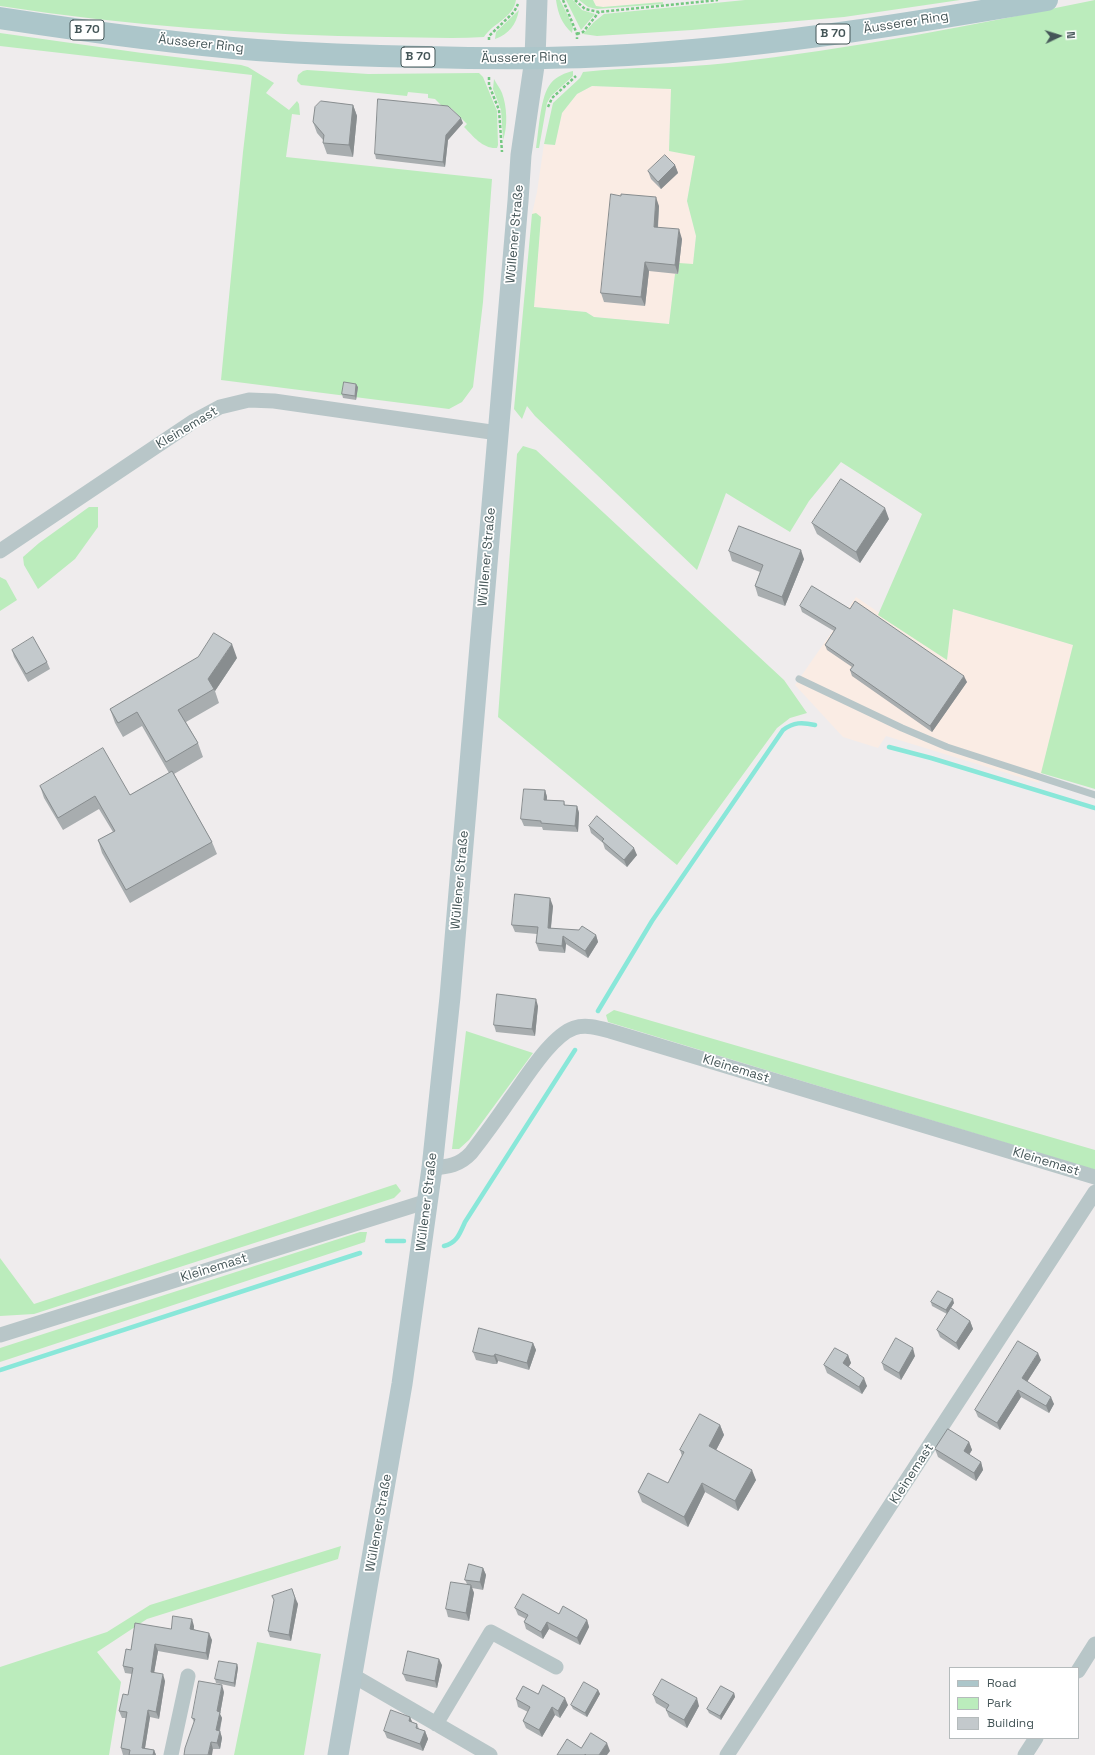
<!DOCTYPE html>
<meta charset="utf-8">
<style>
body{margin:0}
#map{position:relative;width:1095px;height:1755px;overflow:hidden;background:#efeced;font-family:"Space Grotesk",sans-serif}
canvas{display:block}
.legend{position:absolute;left:949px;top:1667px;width:130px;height:72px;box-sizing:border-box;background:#fff;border:1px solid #b5bbbc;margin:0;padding:5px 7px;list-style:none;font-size:12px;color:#455658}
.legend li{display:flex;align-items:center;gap:8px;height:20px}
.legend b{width:20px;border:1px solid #b5bbbc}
.north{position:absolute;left:1039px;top:16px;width:40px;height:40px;-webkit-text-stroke:3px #fff;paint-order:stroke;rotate:86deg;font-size:11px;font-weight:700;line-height:16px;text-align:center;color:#455658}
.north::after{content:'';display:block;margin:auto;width:14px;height:18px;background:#455658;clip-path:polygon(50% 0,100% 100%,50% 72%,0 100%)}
</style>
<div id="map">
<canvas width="1095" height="1755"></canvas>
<ul class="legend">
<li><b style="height:5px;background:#acc6ca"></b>Road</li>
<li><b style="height:11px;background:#bbecbc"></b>Park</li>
<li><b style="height:11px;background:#c3c9cc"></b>Building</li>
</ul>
<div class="north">N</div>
</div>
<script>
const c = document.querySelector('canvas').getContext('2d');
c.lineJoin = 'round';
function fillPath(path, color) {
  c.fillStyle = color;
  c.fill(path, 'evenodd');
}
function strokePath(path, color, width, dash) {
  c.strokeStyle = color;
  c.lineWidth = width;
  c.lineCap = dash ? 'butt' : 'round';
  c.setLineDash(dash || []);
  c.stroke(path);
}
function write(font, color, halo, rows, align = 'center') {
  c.font = font + ' "Space Grotesk",sans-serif';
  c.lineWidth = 3.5;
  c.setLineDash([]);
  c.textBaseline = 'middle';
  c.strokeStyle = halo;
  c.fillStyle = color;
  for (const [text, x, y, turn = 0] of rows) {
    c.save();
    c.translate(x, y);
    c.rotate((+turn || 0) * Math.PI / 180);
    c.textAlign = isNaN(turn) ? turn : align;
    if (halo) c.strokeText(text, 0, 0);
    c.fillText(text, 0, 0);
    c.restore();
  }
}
fillPath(new Path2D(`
 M593 0H663V2L603 7 596 6Z
 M592 86 671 89 669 151 695 155 687 201 696 236 693 265 675 274 669 324 594 317 586 312 534 307 541 217 532 214 537 192 544 144 555 145 562 113 577 94Z
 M856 597 947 659 953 609 1073 645 1039 783 886 736 878 748 843 737 795 685Z`), '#faece4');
fillPath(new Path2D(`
 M0 0H516C513 18 493 23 484 37 451 39 419 37 387 37 257 35 128 26 0 6Z
 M556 0H560L573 26 572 33C562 24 558 14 556 0Z
 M566 0H573L582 10 595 14 581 30Z
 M579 0H593L596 6 603 7 663 2V4L597 9 588 7Z
 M745 0H960L844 17 692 30 597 36 583 34 594 22 604 14Z
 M1095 0V789L1041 773 1073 645 953 609 947 660 878 615 922 514 841 462 809 501 790 532 726 493 697 570 535 416 527 406 522 419 514 409 532 214 536 213 541 217 534 307 586 312 594 317 669 324 675 274H678L679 263 693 264 696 236 687 201 695 156 669 151 671 89 592 86 577 94 562 113 555 145 544 144 553 103 580 78 583 72C631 66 680 69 728 63 852 49 973 25 1095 0Z
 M519 10C516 25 509 34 495 39L496 32Z
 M0 33 142 53 241 65 248 67 274 83 266 93 289 110 297 101 299 104 300 115 292 114 286 157 492 179 483 302 473 387 462 402 449 409 221 380 243 152 252 75 0 46Z
 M307 70 368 74 479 73 483 77 497 111 498 145 497 148C483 149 474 137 464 127L467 124 451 108 445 109 435 99 428 98V94L408 92 407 96 301 85 297 81 298 75 303 71Z
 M573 71V76L551 96 547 103 539 148H536C539 130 540 96 551 83 557 76 565 73 573 71Z
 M494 79C496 83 500 88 502 93 507 106 508 127 503 140L501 110 493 89Z
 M523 446 536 450 784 680 807 713 790 718 777 728 677 865 498 717 517 454Z
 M89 507H98V527L75 559 38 589 24 565 23 557 39 543Z
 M0 577 6 580 17 600 0 611Z
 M614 1010 1095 1150V1170L608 1022 606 1015Z
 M466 1031 533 1053 469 1140 459 1149H452Z
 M396 1184 401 1191 394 1198 34 1314 0 1316V1258L34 1304Z
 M360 1232H367L365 1242 0 1362V1348Z
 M341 1546 338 1559 147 1619 97 1652 121 1682 109 1755H0V1667L107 1632 150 1605Z
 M257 1642 321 1654 304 1755H234Z`), '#bbecbc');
strokePath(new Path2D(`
 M889 747 931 758 1095 808
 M598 1011 652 921 783 730C794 722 802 722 815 725
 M387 1241H404
 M444 1246C457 1243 460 1233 465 1222L575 1050
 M0 1370 360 1253`), '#89e7d9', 4.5);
strokePath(new Path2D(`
 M563 0 577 34V39
 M575 0 585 9 599 12 718 0
 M577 34 583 32 599 12
 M489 40V36L514 12 518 4
 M489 77V85L499 110 502 152
 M548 107 552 98 576 76`), '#74c881', 2.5, [3, 2]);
strokePath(new Path2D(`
 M799 679 902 728 947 747 1095 795`), '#b8c6c8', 7);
strokePath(new Path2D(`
 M0 551 194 421 220 407 249 400 274 401 498 433
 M432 1168C448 1167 460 1165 471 1153 485 1135 498 1117 511 1098 526 1078 551 1036 574 1028 586 1024 599 1028 610 1031L1095 1177
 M0 1335 428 1201
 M1078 1671 1095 1644
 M352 1675 490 1755
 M436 1724 491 1632 556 1667
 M171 1755 188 1676
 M727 1755 1095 1192
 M1025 1755 1036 1738`), '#b8c6c8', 15);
strokePath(new Path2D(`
 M338 1755 402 1384 432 1168 450 997 518 201 521 155 535 59 537 0`), '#b5c7cb', 21);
strokePath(new Path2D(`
 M0 18C85 31 171 43 257 50 313 54 370 56 426 57 499 59 571 59 643 54 779 45 913 23 1047 0`), '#acc6ca', 22);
fillPath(new Path2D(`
 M353 105 357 116 353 157 327 154 323 143V140L317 133 313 122Z
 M463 123 448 140 445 167 376 159 375 154Z
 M675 165 678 173 661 189 651 179 648 171Z
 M659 206 658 228 682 239 678 274 649 271 645 306 604 302 601 293Z
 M358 387 356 400 343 398 342 394Z
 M889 519 860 563 817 534 812 523Z
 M729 551 804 559 785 606 758 596 755 586 760 572 732 561Z
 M800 606 967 682 932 732 852 676 850 670 852 667 827 650 825 645 834 631 802 612Z
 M12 650 47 662 50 669 28 682 14 657Z
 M237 658 215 691 219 703 186 722 198 743 203 757 174 774 212 842 217 854 130 903 102 853 98 840 113 832 99 809 63 830 44 798 40 786 130 795 169 773 142 726 123 737 115 723 110 709Z
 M545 790 547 797V800L564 801 565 805 577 806 579 813 578 832 543 830 542 827 524 826 521 819Z
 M589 826 637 855 627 867 605 849 603 843 591 833Z
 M553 906 551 928 596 935 598 942 588 958 566 944 565 953 539 951 536 943 537 934 515 932 512 925Z
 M538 1006 535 1036 496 1032 494 1025Z
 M931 1302 954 1303 947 1314 932 1306Z
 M970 1321 973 1329 959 1350 940 1337 937 1330Z
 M533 1343 536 1350 529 1370 498 1361 497 1364H493L476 1360 473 1352Z
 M848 1355 851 1363 848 1367 867 1386 862 1394 827 1373 824 1365Z
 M915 1356 901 1380 884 1370 882 1363Z
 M1041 1360 1027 1382 1054 1404 1049 1413 1021 1397 1000 1430 978 1417 975 1410Z
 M720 1425 724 1435 716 1450 756 1480 738 1511 705 1492 688 1527 642 1502 638 1492 668 1483 682 1456 680 1450Z
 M969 1442 972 1450 969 1455 981 1462 983 1470 976 1481 938 1457 935 1449Z
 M483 1568 486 1575 483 1590 472 1588 474 1593 469 1621 448 1617 446 1609 467 1584 465 1580Z
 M292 1589 298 1604 291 1641 270 1637 268 1631Z
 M515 1608 559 1614 587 1620 589 1627 580 1645 549 1629 543 1639 526 1629 524 1622 526 1619 518 1615Z
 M194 1626V1629L212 1640 208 1660 158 1651 154 1672 165 1681 159 1719 150 1717 145 1748 154 1750 156 1755H123L121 1748 126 1718H122L119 1711 128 1695 132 1674 125 1673 123 1666 131 1650 171 1629Z
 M237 1664 238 1668 235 1687 216 1683 215 1679Z
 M442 1665 437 1688 406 1681 403 1674Z
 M598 1690 600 1694 587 1717 573 1709 571 1705Z
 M224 1692 220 1714 222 1718 220 1731 222 1738 220 1749H213L194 1722 192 1718Z
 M734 1693 735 1697 721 1720 709 1713 707 1709Z
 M538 1694 568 1705 560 1718 555 1715 542 1737 526 1728 523 1721 528 1712 518 1707 516 1699Z
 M653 1695 699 1706 687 1728 669 1717 666 1710V1709L656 1703Z
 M410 1717 412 1722 417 1724 419 1729 425 1731 428 1739 423 1751 387 1738 384 1731Z`), '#a8adaf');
fillPath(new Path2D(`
 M353 105 357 116 353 157 349 145Z
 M461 118 463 123 448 140 445 167 443 162 446 135Z
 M675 165 678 173 661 189 658 182Z
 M656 197 659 206 657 237 654 227Z
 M679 229 682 239 678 274 675 265Z
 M645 262 649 271 645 306 641 297Z
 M356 384 358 387 356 400 355 396Z
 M885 508 889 519 860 563 856 552Z
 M801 550 804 559 785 606 782 597Z
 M232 644 237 658 215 691 208 679Z
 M964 676 967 682 932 732 930 726Z
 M545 790 547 797 546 806 544 800Z
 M577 806 579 813 578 832 575 826Z
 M634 848 637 855 627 867 624 860Z
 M550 898 553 906 550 935 548 928Z
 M596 935 598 942 588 958 585 951Z
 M563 936 566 944 565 953 562 946Z
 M536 999 538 1006 535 1036 532 1029Z
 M953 1299 954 1303 947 1314 946 1310Z
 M970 1321 973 1329 959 1350 956 1343Z
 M533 1343 536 1350 529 1370 527 1363Z
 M913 1348 915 1356 901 1380 899 1373Z
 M1038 1353 1041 1360 1025 1385 1022 1378Z
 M495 1354 498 1361 497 1364 494 1356Z
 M848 1355 851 1363 846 1371 843 1363Z
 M864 1378 867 1386 862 1394 859 1387Z
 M1018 1390 1021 1397 1000 1430 997 1423Z
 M1051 1397 1054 1404 1049 1413 1046 1406Z
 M720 1425 724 1435 713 1456 709 1446Z
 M969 1442 972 1450 966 1459 964 1451Z
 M981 1462 983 1470 976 1481 974 1473Z
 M752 1470 756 1480 738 1511 735 1501Z
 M702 1483 705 1492 688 1527 684 1517Z
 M483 1568 486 1575 483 1590 480 1582Z
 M471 1585 474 1593 469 1621 466 1613Z
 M295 1598 298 1604 291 1641 289 1635Z
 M192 1619 194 1626 193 1636 190 1629Z
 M587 1620 589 1627 580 1645 577 1638Z
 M547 1622 549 1629 543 1639 541 1632Z
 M209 1633 212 1640 208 1660 206 1653Z
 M155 1644 158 1651 153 1679 151 1672Z
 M439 1659 442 1665 437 1688 435 1681Z
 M237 1664 238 1668 235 1687 234 1683Z
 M163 1674 165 1681 159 1719 156 1712Z
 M222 1685 224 1692 220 1714 222 1718 218 1737 216 1730 217 1711Z
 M598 1690 600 1694 587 1717 585 1713Z
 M734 1693 735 1697 721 1720 720 1716Z
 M565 1698 568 1705 560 1718 558 1711Z
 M697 1698 699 1706 687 1728 684 1720Z
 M552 1707 555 1715 542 1737 539 1730Z
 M148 1710 150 1717 144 1754 142 1748Z
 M410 1717 413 1724 409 1721Z
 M220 1731 222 1738 220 1749 217 1743Z
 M425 1731 428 1739 423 1751 420 1744Z
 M211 1742 213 1749 212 1755H208Z
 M607 1743 610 1751 607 1755H599Z
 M154 1750 156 1755H153Z`), '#888d8f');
const building = new Path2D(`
 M378 99 448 106 461 118 446 135 443 162 375 154Z
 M321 101 353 105 349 145 323 143 324 135 313 122 315 107Z
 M665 155 675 165 658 182 648 171Z
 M611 194 621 196V194L656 197 654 227 679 229 675 265 645 262 641 297 601 293Z
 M344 382 356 384 355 396 342 394Z
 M841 479 885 508 856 552 812 523Z
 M739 526 801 550 782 597 755 586 763 565 729 551Z
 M812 586 850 609 855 601 964 676 930 726 850 670 854 665 825 645 836 628 800 606Z
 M214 633 232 644 208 679 214 689 178 710 198 743 166 762 137 712 118 723 110 709 198 657Z
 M33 637 47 662 26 674 12 650Z
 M103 748 130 795 172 771 212 842 126 890 98 840 115 831 95 796 58 818 40 786Z
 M524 789 545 790 544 800 564 801V805L577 806 575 826 541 823V821L521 819Z
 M597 816 634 848 624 860 602 841 604 839 589 826Z
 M515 894 550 898 548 928 579 930 582 926 596 935 585 951 563 936 562 946 536 943 538 927 512 925Z
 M497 994 536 999 532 1029 494 1025Z
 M938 1291 953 1299 946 1310 931 1302Z
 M951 1308 970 1321 956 1343 937 1330Z
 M479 1328 533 1343 527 1363 495 1354 494 1356H491L473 1352Z
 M896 1338 913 1348 899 1373 882 1363Z
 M1018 1341 1038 1353 1022 1378 1051 1397 1046 1406 1018 1390 997 1423 975 1410Z
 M835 1348 848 1355 843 1363 864 1378 859 1387 824 1365Z
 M700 1414 720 1425 709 1446 752 1470 735 1501 702 1483 684 1517 638 1492 648 1473 668 1483 684 1452 680 1450Z
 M948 1429 969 1442 964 1451 981 1462 974 1473 935 1449Z
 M469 1564 483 1568 480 1582 465 1580Z
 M451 1582 471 1585 466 1613 446 1609Z
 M292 1589 295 1598 289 1635 268 1631 274 1600 272 1596Z
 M523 1594 559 1614 563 1606 587 1620 577 1638 547 1622 541 1632 524 1622 528 1615 515 1608Z
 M173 1616 192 1619 190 1629 209 1633 206 1653 155 1644 151 1672 163 1674 156 1712 148 1710 142 1748 154 1750 153 1755H129L130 1750 121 1748 127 1712 119 1711 123 1694 128 1695 133 1668 123 1666 126 1649 131 1650 135 1623 171 1629Z
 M408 1651 439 1659 435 1681 403 1674Z
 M219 1661 237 1664 234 1683 215 1679Z
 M662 1679 697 1698 684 1720 666 1710 669 1705 653 1695Z
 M199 1681 222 1685 217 1711 220 1712 216 1730 220 1731 217 1743 211 1742 208 1755H184L185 1748 195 1719 192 1718Z
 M584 1682 598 1690 585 1713 571 1705Z
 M543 1685 565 1698 558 1711 552 1707 539 1730 523 1721 530 1707 516 1699 523 1686 538 1694Z
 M721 1686 734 1693 720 1716 707 1709Z
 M391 1710 410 1717 409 1721 417 1724 416 1728 425 1731 420 1744 384 1731Z
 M591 1733 607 1743 599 1755H586L585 1754V1755H557L567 1739 581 1748Z`);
fillPath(building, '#c3c9cc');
strokePath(building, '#888d8f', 1);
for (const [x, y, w] of [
 [87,30,34],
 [833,34,34],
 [418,57,34]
]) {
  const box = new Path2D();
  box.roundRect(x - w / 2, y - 10, w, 20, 3);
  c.fillStyle = '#fff';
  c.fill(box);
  strokePath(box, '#455658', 1);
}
write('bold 12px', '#455658', null, [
 ["B 70",87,30],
 ["B 70",833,34],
 ["B 70",418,57]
]);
write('13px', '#455658', '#fff', [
 ["Äusserer Ring",906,23,-9],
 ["Äusserer Ring",201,44,6],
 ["Äusserer Ring",524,58,-1],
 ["Wüllener Straße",515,234,-85],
 ["Kleinemast",187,428,-31],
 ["Wüllener Straße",487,557,-85],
 ["Wüllener Straße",460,880,-85],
 ["Kleinemast",736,1069,17],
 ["Kleinemast",1046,1162,17],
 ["Wüllener Straße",427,1202,-83],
 ["Kleinemast",214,1268,-17],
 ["Kleinemast",912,1474,-57],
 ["Wüllener Straße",379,1523,-80]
]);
</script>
